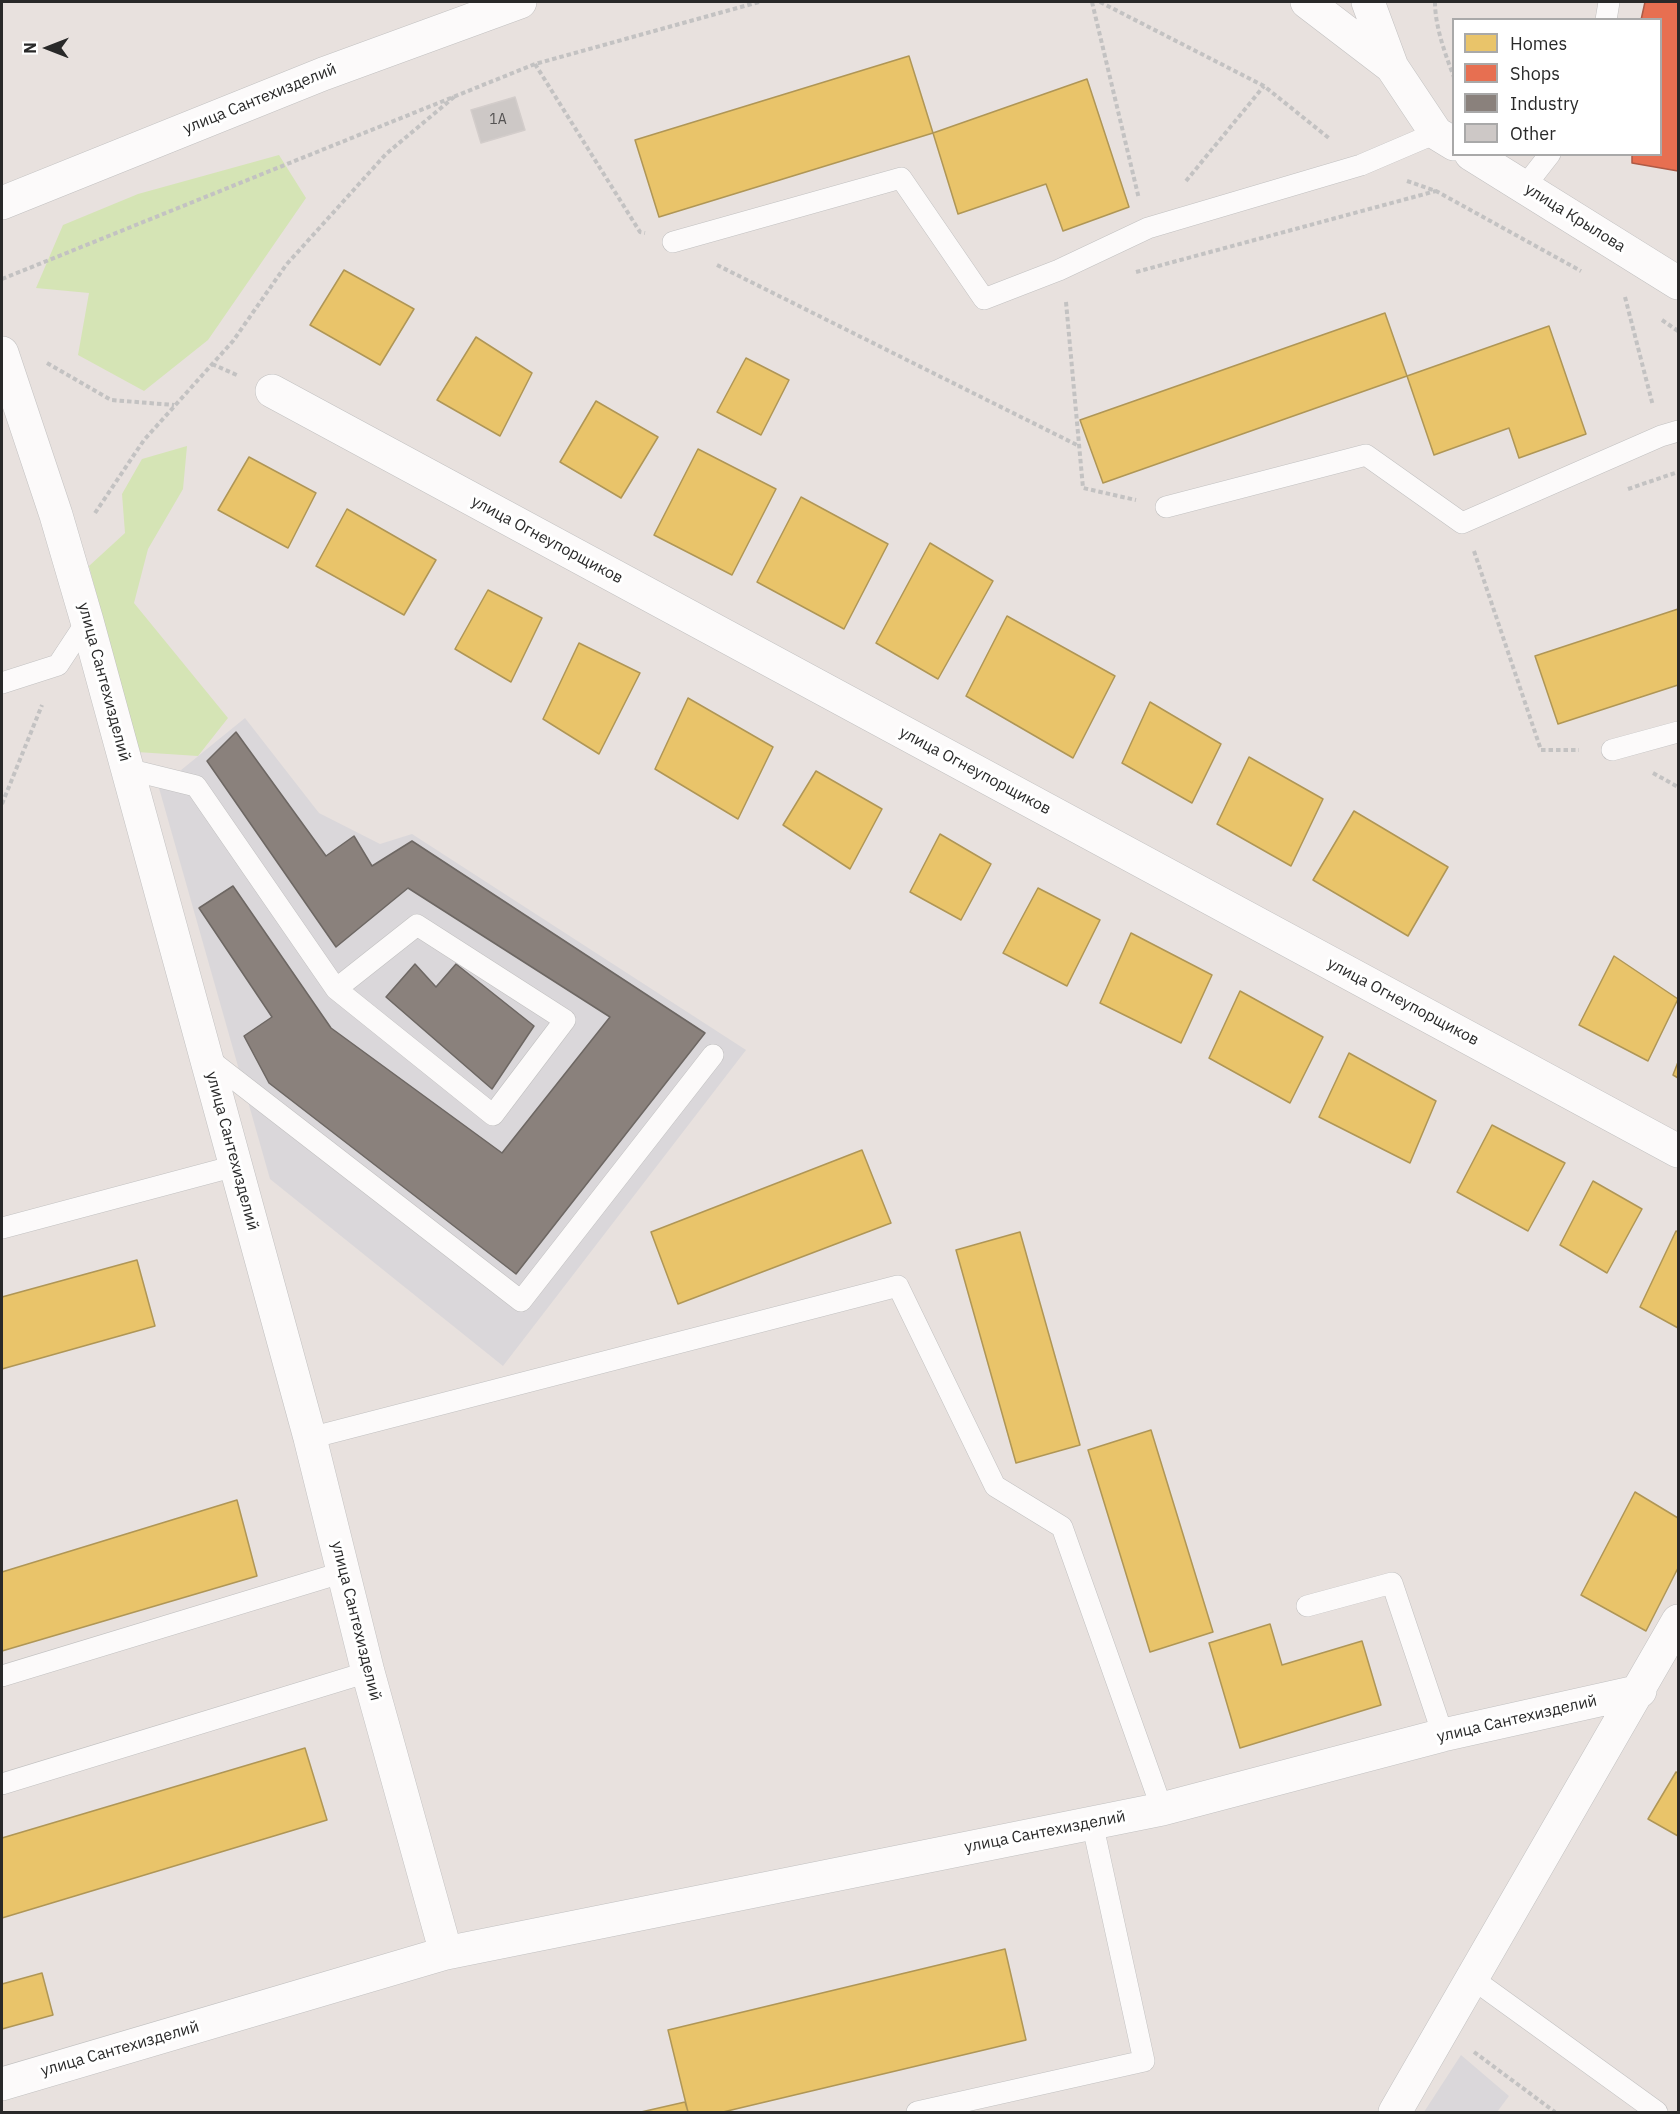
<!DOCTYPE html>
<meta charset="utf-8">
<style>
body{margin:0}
#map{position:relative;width:1680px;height:2114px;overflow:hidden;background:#e8e1de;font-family:"IBM Plex Sans",sans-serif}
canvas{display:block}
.frame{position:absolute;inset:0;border:3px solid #292929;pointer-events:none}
.legend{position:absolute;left:1452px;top:18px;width:210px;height:138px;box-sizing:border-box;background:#fff;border:2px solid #a9a9a9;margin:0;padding:8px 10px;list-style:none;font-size:18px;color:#292929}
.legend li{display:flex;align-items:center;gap:12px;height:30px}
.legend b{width:30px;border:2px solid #a9a9a9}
.north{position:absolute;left:18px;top:18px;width:60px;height:60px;-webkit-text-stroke:4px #fff;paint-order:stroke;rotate:270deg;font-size:16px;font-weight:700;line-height:24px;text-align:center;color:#292929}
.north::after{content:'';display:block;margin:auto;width:21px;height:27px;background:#292929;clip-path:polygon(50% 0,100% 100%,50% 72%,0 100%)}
</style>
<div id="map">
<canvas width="1680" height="2114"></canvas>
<div class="frame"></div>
<ul class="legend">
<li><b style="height:16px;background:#e9c46a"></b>Homes</li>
<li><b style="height:16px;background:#e76f51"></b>Shops</li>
<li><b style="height:16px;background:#8a817c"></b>Industry</li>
<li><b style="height:16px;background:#cdc8c6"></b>Other</li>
</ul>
<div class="north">N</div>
</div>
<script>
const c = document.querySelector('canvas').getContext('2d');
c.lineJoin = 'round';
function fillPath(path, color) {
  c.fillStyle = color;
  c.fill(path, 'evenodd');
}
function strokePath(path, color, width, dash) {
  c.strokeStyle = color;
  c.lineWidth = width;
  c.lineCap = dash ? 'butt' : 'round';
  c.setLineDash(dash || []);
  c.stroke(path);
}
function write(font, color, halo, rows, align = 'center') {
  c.font = font + ' "IBM Plex Sans",sans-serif';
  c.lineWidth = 6;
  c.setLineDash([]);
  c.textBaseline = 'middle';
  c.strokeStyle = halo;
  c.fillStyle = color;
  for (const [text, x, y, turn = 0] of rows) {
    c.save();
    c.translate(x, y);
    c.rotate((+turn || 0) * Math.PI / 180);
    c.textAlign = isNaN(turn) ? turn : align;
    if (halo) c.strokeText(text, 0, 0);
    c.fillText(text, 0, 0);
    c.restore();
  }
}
fillPath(new Path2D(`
 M245 718 319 813 380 844 412 834 746 1050 503 1366 270 1179 159 788Z
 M1461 2055 1509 2096 1497 2112H1424Z`), '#dad7da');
fillPath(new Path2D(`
 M279 155 306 198 208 340 144 391 78 355 89 293 36 288 63 225 138 194Z
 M187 446 183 489 148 549 134 603 228 718 198 756 137 752 89 566 125 533 122 494 142 459Z`), '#d5e4b5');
const homes = new Path2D(`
 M909 56 933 133 659 217 635 140Z
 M1087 79 1129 207 1063 231 1046 184 958 214 933 133Z
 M344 270 414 309 380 365 310 325Z
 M1385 313 1407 376 1103 483 1080 420Z
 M1549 326 1586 434 1519 458 1509 428 1434 455 1407 376Z
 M476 337 532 373 500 436 437 400Z
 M746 358 789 380 761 435 717 412Z
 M596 401 658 437 621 498 560 462Z
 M698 449 776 489 732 575 654 535Z
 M249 457 316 493 288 548 218 510Z
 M801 497 888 544 844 629 757 582Z
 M347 509 436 560 404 615 316 566Z
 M930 543 993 581 938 679 876 643Z
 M488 590 542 618 511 682 455 649Z
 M1678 609V685L1558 724 1535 656Z
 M1007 616 1115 676 1073 758 966 696Z
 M579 643 640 673 599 754 543 719Z
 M688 698 773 747 738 819 655 769Z
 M1150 702 1221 744 1192 803 1122 763Z
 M1249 757 1323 799 1291 866 1217 824Z
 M816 771 882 809 850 869 783 825Z
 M1354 811 1448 867 1408 936 1313 880Z
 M940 834 991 864 961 920 910 892Z
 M1038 888 1100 920 1067 986 1003 953Z
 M1131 933 1212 975 1181 1043 1100 1003Z
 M1614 956 1678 999 1648 1061 1579 1025Z
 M1240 991 1323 1037 1290 1103 1209 1058Z
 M1349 1053 1436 1101 1410 1163 1319 1117Z
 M1678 1062V1078L1673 1075Z
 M1492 1125 1565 1163 1528 1231 1457 1192Z
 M862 1150 891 1223 678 1304 651 1232Z
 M1593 1181 1642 1209 1607 1273 1560 1245Z
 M1676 1231 1678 1232V1328L1640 1307Z
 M1020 1232 1080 1445 1016 1463 956 1250Z
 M137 1260 155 1326 2 1369V1297Z
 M1151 1430 1213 1632 1150 1652 1088 1450Z
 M1635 1492 1678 1518V1568L1646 1631 1581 1595Z
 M237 1500 257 1576 2 1651V1572Z
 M1270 1624 1282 1665 1362 1641 1381 1705 1240 1748 1209 1643Z
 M305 1748 327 1820 2 1918V1838Z
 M1676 1772 1678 1773V1836L1648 1819Z
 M1005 1949 1026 2040 723 2112H688L668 2030Z
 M42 1973 53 2015 2 2029V1984Z
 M685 2102 688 2112H641Z`);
fillPath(homes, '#e9c46a');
strokePath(homes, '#af9656', 1.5);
const shops = new Path2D(`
 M1645 2H1678V171L1632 163V154H1660V20H1641Z`);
fillPath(shops, '#e76f51');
strokePath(shops, '#ae5a45', 1.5);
const industry = new Path2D(`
 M236 732 326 856 354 836 372 866 412 841 705 1033 516 1274 269 1083 244 1036 272 1017 199 908 233 886 331 1028 502 1153 610 1017 408 888 336 947 207 761Z
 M415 964 436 987 456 964 534 1026 492 1089 386 997Z`);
fillPath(industry, '#8a817c');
strokePath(industry, '#6d6763', 1.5);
const building = new Path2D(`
 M515 97 525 130 481 143 471 110Z`);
fillPath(building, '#cdc8c6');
strokePath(building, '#d3cdcb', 1.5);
const service = new Path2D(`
 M1606 20 1609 2
 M1525 186 1550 154
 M673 242 901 178 984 299 1059 270 1148 228 1361 165 1436 133
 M1166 507 1366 455 1462 523 1661 436 1678 431
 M2 683 58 665 87 621
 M1612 750 1678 732
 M127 769 196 786 336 989 493 1115 565 1020 417 925 336 989
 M206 1057 521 1301 713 1055
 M2 1228 235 1166
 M310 1438 898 1286 995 1486 1062 1527 1162 1809
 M1307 1606 1392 1583 1443 1735
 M2 1676 344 1572
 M2 1784 368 1672
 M1473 1979 1657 2112
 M917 2112 1144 2061 1092 1822`);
const minor = new Path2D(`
 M1307 2 1392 67
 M1368 2 1392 67 1436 133 1454 144
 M1471 154 1678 283
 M2 203 323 74 520 2
 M2 353 56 515 87 621 310 1438 368 1672 446 1953
 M272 391 1678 1151
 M2 2084 446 1953 1162 1809 1443 1735 1640 1691
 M1395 2112 1678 1621`);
strokePath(service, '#c1c0c0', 22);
strokePath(minor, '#c1c0c0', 34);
strokePath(new Path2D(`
 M1092 2 1139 199
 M1100 2 1264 86 1330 139
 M1435 2C1435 26 1445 54 1454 77
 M535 64 640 232 645 233
 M1186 181 1264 86
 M1407 181 1436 191 1581 271
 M717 265 1079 446
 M1136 272 1436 191
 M2 279 535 64 759 2
 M1625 297 1653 406
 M1066 302 1083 488 1136 500
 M1662 320 1678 331
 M47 363 111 400 174 405
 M212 364 239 376
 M1628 489 1678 472
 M95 513 144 440 233 341 286 265 386 154 454 97
 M1474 551 1541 750H1579
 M1653 773 1678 787
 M2 804 42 705
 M1474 2052 1555 2112`), '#c3c2c2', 4, [4.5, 3]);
strokePath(service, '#fcfafa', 21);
strokePath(minor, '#fcfafa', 33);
write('14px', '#545252', null, [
 ["1А",498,120]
]);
write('16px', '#292929', '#fff', [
 ["улица Сантехизделий",260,99,-22],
 ["улица Крылова",1575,218,32],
 ["улица Огнеупорщиков",547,540,28],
 ["улица Сантехизделий",104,682,75],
 ["улица Огнеупорщиков",975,771,28],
 ["улица Огнеупорщиков",1403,1002,28],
 ["улица Сантехизделий",232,1151,75],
 ["улица Сантехизделий",356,1621,76],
 ["улица Сантехизделий",1517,1719,-13],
 ["улица Сантехизделий",1045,1832,-11],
 ["улица Сантехизделий",120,2049,-16]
]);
</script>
